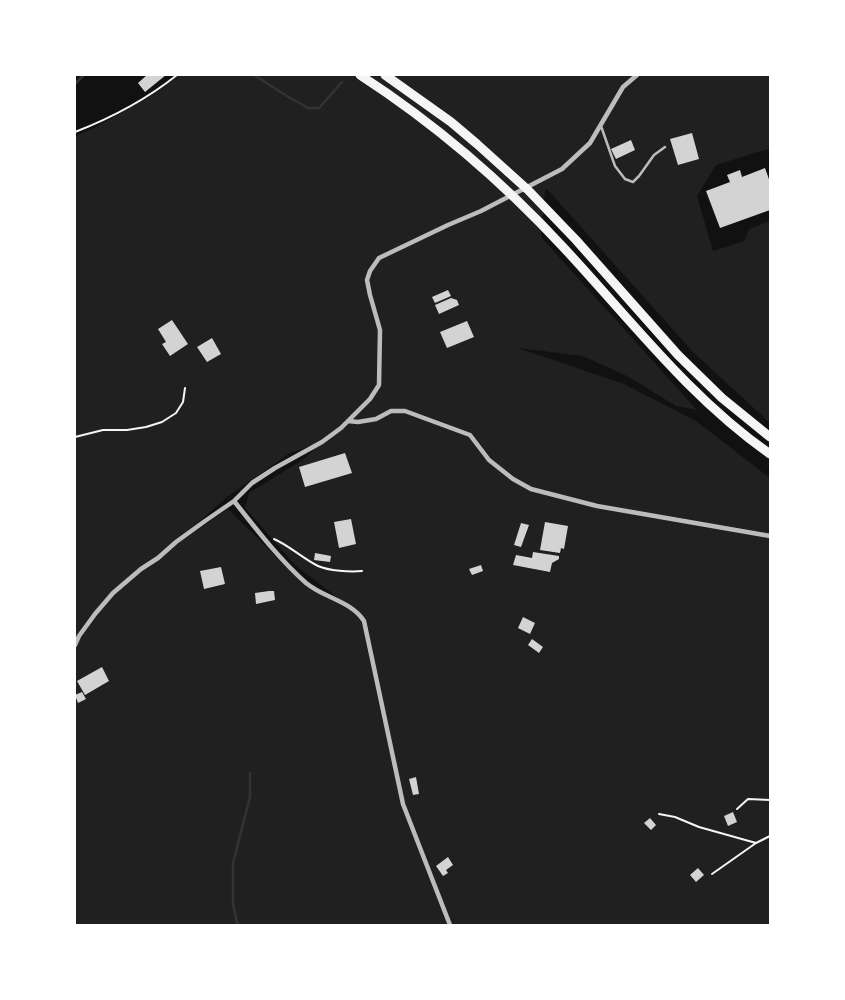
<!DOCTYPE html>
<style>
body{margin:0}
#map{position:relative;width:845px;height:1000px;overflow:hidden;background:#111;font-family:"Fira Sans Condensed",sans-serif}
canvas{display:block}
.frame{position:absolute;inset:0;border:76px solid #fff;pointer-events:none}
</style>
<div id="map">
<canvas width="845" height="1000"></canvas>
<div class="frame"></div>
</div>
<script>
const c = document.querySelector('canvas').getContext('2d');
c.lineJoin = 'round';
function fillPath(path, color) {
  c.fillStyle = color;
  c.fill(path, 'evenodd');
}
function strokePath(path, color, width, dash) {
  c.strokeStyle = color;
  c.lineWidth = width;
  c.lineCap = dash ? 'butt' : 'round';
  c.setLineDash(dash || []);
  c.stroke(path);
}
fillPath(new Path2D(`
 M180 75H770V154L768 149 716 165 697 196 713 251 744 241 749 229 770 221V423L693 352 547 189 545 190 541 237 697 410 676 406 629 377 583 356 518 348 624 384 696 421 770 478V925H75V136L94 128 146 99ZM321 443 304 459 249 493 245 508 295 565 355 611 308 588 228 509 163 553 227 497 290 453Z`), '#202020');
strokePath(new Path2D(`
 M254 75 287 96 308 108H319L342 82
 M75 84 84 75
 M239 925 237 923 233 904V863L250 797V773`), '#333', 2.5);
fillPath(new Path2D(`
 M147 75H166L145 92 138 83Z
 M692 133 699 159 678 165 670 139Z
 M631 140 635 150 616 159 611 149Z
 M765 168 770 182V210L720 228 706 191 730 182 727 175 740 170 742 177Z
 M448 290 451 296 435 303 432 297Z
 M451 298 457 300 459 305 439 314 435 305Z
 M172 320 188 344 170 356 162 344 166 342 158 329Z
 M467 321 474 337 447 348 440 332Z
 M212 338 221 354 207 362 197 347Z
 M345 453 352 473 305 487 299 467Z
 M351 519 356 544 339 548 334 522Z
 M545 522 568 526 564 549 561 548 560 553 540 550Z
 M521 523 529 525 521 547 514 545Z
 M533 552 559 556V559L552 563 550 572 513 565 516 555 532 558Z
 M315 553 331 556 330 562 314 560Z
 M481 565 483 571 472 575 469 569Z
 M221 567 225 584 204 589 200 571Z
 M269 591H274L275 600 256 604 255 593Z
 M523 617 535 623 530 634 518 628Z
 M532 639 543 647 539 653 528 645Z
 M102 667 109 681 85 695 77 681Z
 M82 692 86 699 78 703 75 695Z
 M416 777 419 794 413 795 409 779Z
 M733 812 737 822 728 826 724 816Z
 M650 818 656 825 651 830 644 823Z
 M448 857 453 865 446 870 448 873 443 876 436 866Z
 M698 868 704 875 696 882 690 875Z`), '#d3d3d3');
strokePath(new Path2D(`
 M75 132C111 118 147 99 177 75
 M75 437 103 430H127L146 427 162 422 176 413 183 402 185 388
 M274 539C290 546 302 558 318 566 329 571 350 572 362 571
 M737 809 748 799 770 800
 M659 814 675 817 699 827 756 843 770 836
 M712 874 756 843`), '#f5f5f5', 2);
strokePath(new Path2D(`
 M601 126 615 166 625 179 633 182 639 176 654 155 665 147`), '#bcbcbc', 2.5);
strokePath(new Path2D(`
 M348 421 358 422 376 419 391 411H405L470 435 489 460 513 479 531 489 597 506 770 536
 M234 501C257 530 279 559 306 583 324 598 351 601 364 621L403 804 450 925
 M75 645 79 636 95 614 113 593 141 569 158 558 176 542 205 521 234 501 252 483 275 468 322 442 341 428 370 399 379 385 380 330 370 295 367 280 370 271 379 258 448 225 481 211 562 169 590 143 623 87 637 75`), '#bcbcbc', 4.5);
strokePath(new Path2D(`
 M360 75C437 125 502 181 564 248 631 320 689 397 770 454
 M385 75 451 122 477 144 528 190 576 240 678 355 722 398 770 437`), '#f5f5f5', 9);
</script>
